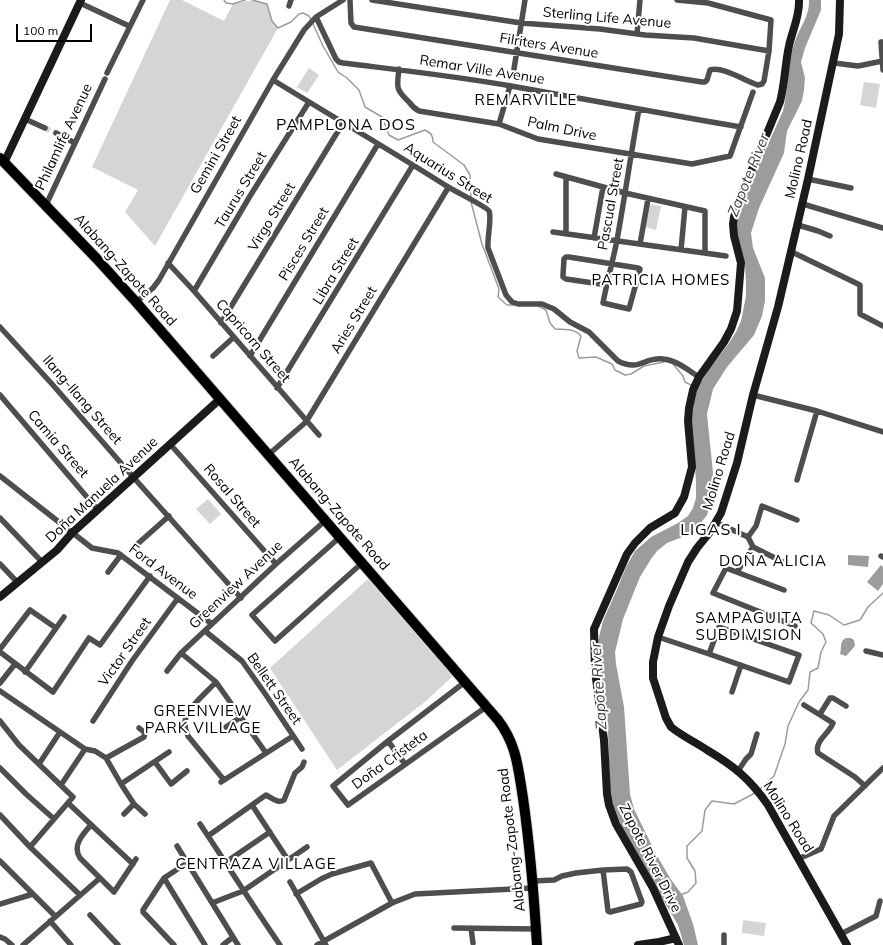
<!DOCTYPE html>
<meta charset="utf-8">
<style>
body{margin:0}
#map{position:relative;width:883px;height:945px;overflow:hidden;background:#fff;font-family:Mulish,sans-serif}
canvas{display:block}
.scale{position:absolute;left:16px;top:24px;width:76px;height:18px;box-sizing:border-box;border:2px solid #000;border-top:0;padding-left:5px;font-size:12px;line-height:14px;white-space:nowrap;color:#000;-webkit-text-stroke:3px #fff;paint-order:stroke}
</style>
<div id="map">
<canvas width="883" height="945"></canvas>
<div class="scale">100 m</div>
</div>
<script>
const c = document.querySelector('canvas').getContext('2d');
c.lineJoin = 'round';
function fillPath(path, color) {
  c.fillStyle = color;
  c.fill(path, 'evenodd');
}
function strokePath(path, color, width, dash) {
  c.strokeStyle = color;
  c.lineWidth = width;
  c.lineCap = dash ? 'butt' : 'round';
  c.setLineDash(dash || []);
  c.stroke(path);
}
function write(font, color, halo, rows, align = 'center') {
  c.font = font + ' Mulish,sans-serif';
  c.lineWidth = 4;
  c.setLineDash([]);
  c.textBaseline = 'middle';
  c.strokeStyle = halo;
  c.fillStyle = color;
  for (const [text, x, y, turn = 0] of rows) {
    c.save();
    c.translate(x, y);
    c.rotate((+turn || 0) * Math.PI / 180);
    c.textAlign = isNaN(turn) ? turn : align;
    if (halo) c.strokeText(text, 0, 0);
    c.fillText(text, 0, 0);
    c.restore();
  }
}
fillPath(new Path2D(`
 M170 0H182L224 21 233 4C247 0 252 0 267 4L272 21 278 28 155 246 125 212 138 190 92 167Z
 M309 68 319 75 307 93 297 87Z
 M864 82 880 84 876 108 860 105Z
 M649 204 661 206 656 230 645 227Z
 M208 499 221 514 210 524 196 509Z
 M368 579 453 676 426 701 337 770 270 668Z
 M743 920 766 923 764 936 742 933Z`), '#d5d5d5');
fillPath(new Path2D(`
 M809 0H821V10L805 48 801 62 805 78 804 90 802 101 787 131 784 153 759 208 751 233 753 248 765 278V301L762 316 754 335 727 367 713 389 707 414 713 473 710 505 707 515 700 524 685 536 667 543 657 551 651 559 640 577 623 619 615 652 616 664 624 707 630 794 634 809 656 854 670 878 683 896 693 924 698 945H684L678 925 626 837 612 803 610 788 608 731 605 717V691L600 669 598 641 603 621 618 587 626 567 635 551 651 537 678 523 688 516 693 508 696 498V483L695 464 691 426 694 392 710 368 729 343 736 332 741 321 746 296V283L745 265 737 234V219L746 193 783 111C789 88 787 63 795 41 800 27 810 15 809 0Z
 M848 555 869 556 868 567 848 565Z
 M881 565 883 567V584L878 591 867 582Z
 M846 638H851L854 640 855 646 846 656 840 654C842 648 839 641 846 638Z`), '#9c9c9c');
strokePath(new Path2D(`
 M224 0 226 3 233 4 245 0
 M252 0 267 4 272 21 278 28 291 22 299 14 303 13 309 16 311 20
 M313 24 323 46 338 72 347 78 359 90 365 107 382 117 389 135 398 140 425 130C431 133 433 135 433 142L464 165 470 175 471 197
 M471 202 482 244 499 289 498 297 507 305H514
 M538 306 546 310 550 323 555 329C564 330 575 328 581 336L577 351 579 358 596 357 612 364 615 370 625 375 631 374 644 366 664 362
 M673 364 683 376 685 382 691 385
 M760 789 774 776 785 744 788 726 799 702 808 690 810 672 818 668 821 652 826 642 823 634 811 623 814 611 829 615 844 625 860 620 868 607 883 593
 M680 895 688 892 696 883 695 871 687 858V846L702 831 705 810 712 801 734 804 755 793`), '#9c9c9c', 1.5);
strokePath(new Path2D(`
 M45 128 56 133`), '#d9d9d9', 5.5, [5.5, 3]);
const highway = new Path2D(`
 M0 158 97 259 136 302 498 720C517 745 518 768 523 798 530 847 534 896 537 945`);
strokePath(highway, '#dbdbdb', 12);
strokePath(new Path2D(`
 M350 0 351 23 354 27 702 82H705L707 80 710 70C723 66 745 81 758 85L762 84 764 81 769 51 771 20 708 3 677 0
 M372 0 521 23 600 29 645 35 694 38 769 51
 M80 3 129 26
 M289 6 291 0
 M316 17 336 59 339 62 343 63C399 70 455 76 511 86 587 100 664 114 741 127
 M637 34 640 0
 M883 42H881L883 70
 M834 63 858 66 883 61
 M399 69C397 87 395 89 409 102 412 106 415 109 419 111L499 124 538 139 692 164 730 156 753 92
 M514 69 525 0
 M107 73 143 0
 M273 80C330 115 388 149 445 185 452 190 487 207 489 211 492 217 487 239 488 248L506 295 512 302 518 304H542L554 309 570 322 589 332 618 361C640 372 643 357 663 359 676 360 688 370 699 377
 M25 119 45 128
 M499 124 510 86
 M56 133 75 143
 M556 174 625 193 705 211V253
 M566 177V234
 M808 179 851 188
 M803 204 883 228
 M46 205 105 79
 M798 225 818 231 830 236
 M553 232 726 256
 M594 238 603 187
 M640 244 648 199
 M681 250 685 207
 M792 252 860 285V314L883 326
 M168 263 194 291 319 435
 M607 285 566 279 563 277V275L564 259 566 257H569L638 268 640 269 629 309 603 303C607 281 613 261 617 240 625 196 631 153 639 109
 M194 291 250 196 309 102
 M136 302 153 288 159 280 273 80 304 30 316 17 343 0
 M221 323 343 123
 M0 327 52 384 134 478 241 598
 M213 356 234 337
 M250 356 378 144
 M277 388 413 165
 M0 395 98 510
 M753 395 817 411 883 432
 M170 444 276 564
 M268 455 306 422 448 188
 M0 476 92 548 118 553 212 624
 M797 480 817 411
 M0 518 42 562
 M717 523 748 537 753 547 737 572
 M340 537 252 615 275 641 362 563
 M748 537 756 526 762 506 797 520
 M753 547 787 564
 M133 548 169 516
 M881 556 883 557
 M0 564 17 582
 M108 572 121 555
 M784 590 726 568 713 593 795 626
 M205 631 242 661 266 695 302 749
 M658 637 709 654 789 682 799 655 719 627 709 654
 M0 649 30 610 56 628
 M866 651 883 655
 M0 652 53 692 89 638 100 645 150 576
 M181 653 216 682 266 753
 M167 671 181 653 276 564 326 520
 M25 672 64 617
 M216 682C207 692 188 707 185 721 184 727 186 731 188 736L224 780
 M465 682 388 741 333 786 348 805 486 707
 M0 683 15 664
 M0 691 85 749 95 751 106 758 121 784 134 804 145 814
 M732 692 741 665
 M804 705 833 723C830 733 814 741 818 753L855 777 865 786
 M820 714 830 698H833L846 706
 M0 721 19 745 73 797 30 847
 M93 721 132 661 178 598
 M226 727 241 717
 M388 741 405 764
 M106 758 144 737 145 733 139 728
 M155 762 171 784 187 771
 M39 764 60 732
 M0 768 26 794 54 819
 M738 771 746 759 751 754 757 734
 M221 782 293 736
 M121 784 169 752
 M61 785 85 749
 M68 803 133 864
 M252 805 288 860
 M124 814 134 804
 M0 815 30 847 80 895
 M200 824C227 864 252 905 280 945
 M91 825C82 835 72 846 80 858L114 892 136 859
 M208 836 266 795C272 798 278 804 284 800L295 773 302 767 304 762
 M177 846 238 945
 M798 859 821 849 834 816 883 768
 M0 861 55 916
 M226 862 270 832
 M164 878 205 945
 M533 881 554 880 562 876 576 873 603 870 627 869 631 872 642 902 641 904 610 912 608 911 603 870
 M290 882 326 945
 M296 894 321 879 332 874 371 863 392 903
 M212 903 243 891 307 847
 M0 904 33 894
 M90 915 118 945
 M50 921 71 945
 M454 928 536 929
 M471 928 473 943
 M841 934 876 916 880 901
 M0 937 5 939 12 945
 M23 945 100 878
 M174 945 143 912V910L164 878 187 863
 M223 945 233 937
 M317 945 392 903 415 894 533 888
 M724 945V935`), '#4e4e4e', 5.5);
strokePath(new Path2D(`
 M840 0 839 34 808 179 778 307 753 395 737 463 721 513 710 532 697 548 688 562 669 606 658 637 653 662V678L666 718 671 727C682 736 695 742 707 750 734 766 750 779 768 805L847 945
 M4 163 81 0
 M0 597 57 550 72 533 220 399
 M638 945 659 942 676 938
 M679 945 653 888 616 824 609 805 607 794 604 740 595 671 594 629 627 554 635 543 650 528 675 513 684 497 692 467 688 421 689 408 693 390 699 377 724 342 731 329 737 311 741 263 734 236 733 224 734 217 738 203 780 102C785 83 785 64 789 46 792 31 800 16 799 0`), '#1b1b1b', 8);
strokePath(highway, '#000', 10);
write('14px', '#000', '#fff', [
 ["Sterling Life Avenue",607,18,5],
 ["Filriters Avenue",549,46,9],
 ["Remar Ville Avenue",482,70,9],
 ["Palm Drive",562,129,12],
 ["Philamlife Avenue",64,137,-65],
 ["Gemini Street",216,155,-60],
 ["Molino Road",799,159,-77],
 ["Aquarius Street",448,173,32],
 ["Taurus Street",241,190,-59],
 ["Pascual Street",611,204,-80],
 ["Virgo Street",272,217,-59],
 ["Pisces Street",304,244,-59],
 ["Alabang-Zapote Road",125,270,48],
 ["Libra Street",336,271,-59],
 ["Aries Street",354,320,-59],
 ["Capricorn Street",253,341,49],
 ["Ilang-Ilang Street",82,400,49],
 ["Camia Street",58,444,49],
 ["Molino Road",719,471,-73],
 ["Doña Manuela Avenue",102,490,-43],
 ["Rosal Street",232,496,49],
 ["Alabang-Zapote Road",339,514,49],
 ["Ford Avenue",163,572,37],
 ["Greenview Avenue",236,585,-43],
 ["Victor Street",125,652,-55],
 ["Bellett Street",274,689,55],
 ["Doña Cristeta",390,760,-36],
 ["Molino Road",788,817,58],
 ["Alabang-Zapote Road",512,840,-97],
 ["Zapote River Drive",650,858,63]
]);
c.letterSpacing = '1px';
write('15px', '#000', '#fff', [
 ["REMARVILLE",526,100],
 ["PATRICIA HOMES",661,280],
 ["DOÑA ALICIA",773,561],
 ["SAMPAGUITA",749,618],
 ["SUBDIVISION",749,635],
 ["GREENVIEW",203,711],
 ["PARK VILLAGE",203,728],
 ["CENTRAZA VILLAGE",256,864]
]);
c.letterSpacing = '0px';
write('italic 15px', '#3d3d3d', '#fff', [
 ["Zapote River",749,175,-68],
 ["Zapote River",599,686,-94]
]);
c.letterSpacing = '1px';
write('16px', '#000', '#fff', [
 ["PAMPLONA DOS",346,125],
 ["LIGAS I",711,530]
]);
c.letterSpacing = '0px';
</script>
